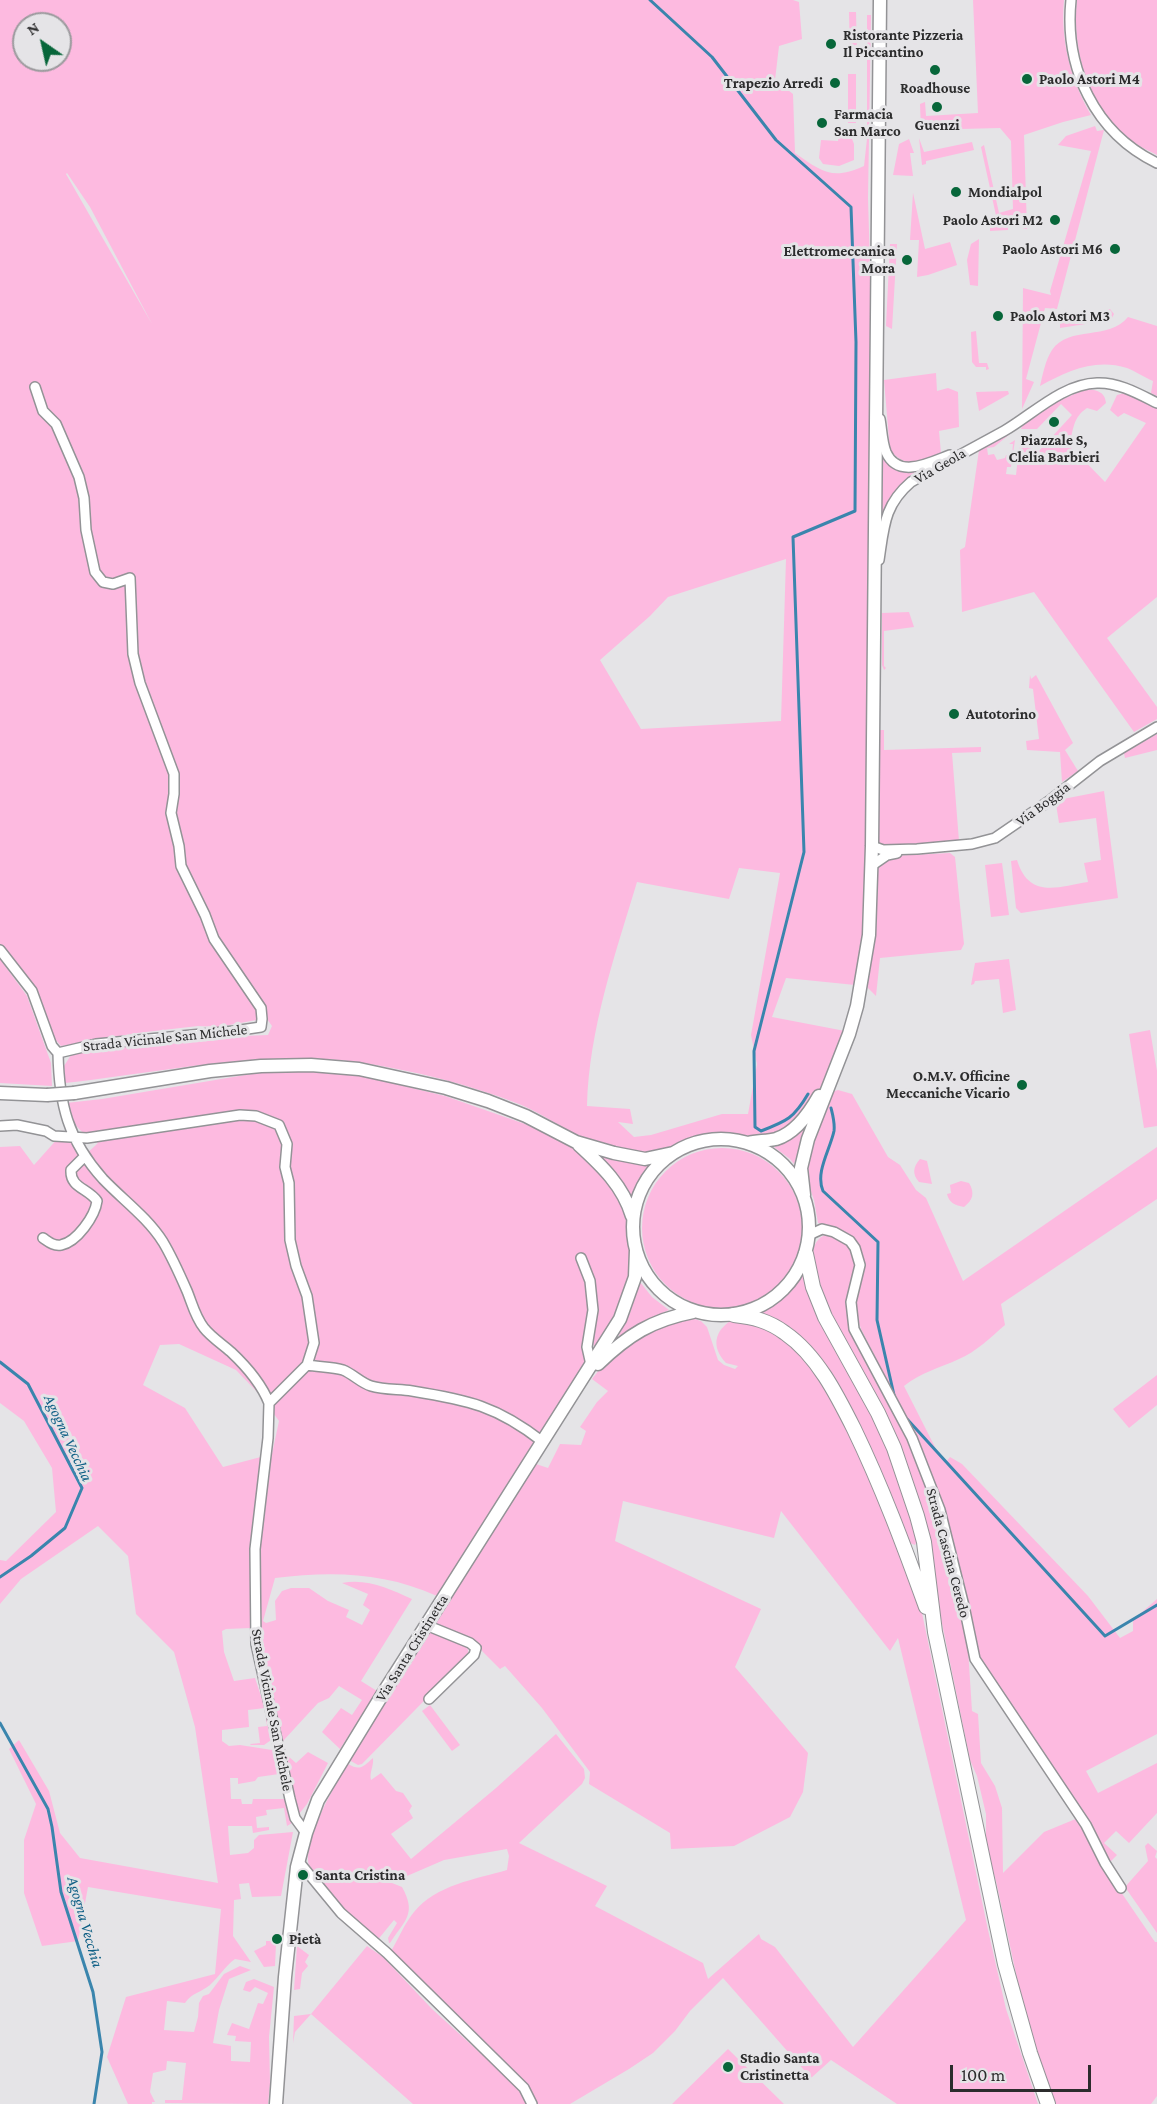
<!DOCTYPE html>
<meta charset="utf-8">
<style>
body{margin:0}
#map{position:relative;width:1157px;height:2104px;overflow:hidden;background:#e5e4e7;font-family:"Crimson Pro",serif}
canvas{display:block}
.north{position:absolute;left:12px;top:12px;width:60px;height:60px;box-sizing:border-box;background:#e5e4e7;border:2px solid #9b9a9d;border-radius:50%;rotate:326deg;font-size:16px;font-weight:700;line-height:24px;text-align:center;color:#2c2c2d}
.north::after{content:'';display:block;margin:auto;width:21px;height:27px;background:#07663a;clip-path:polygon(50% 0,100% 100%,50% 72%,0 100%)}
.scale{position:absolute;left:950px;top:2065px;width:141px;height:27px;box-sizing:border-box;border:3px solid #2c2c2d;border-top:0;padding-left:8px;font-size:18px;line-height:21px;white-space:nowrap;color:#2c2c2d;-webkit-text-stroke:4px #e5e4e7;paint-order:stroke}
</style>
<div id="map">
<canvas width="1157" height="2104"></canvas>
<div class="north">N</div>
<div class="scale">100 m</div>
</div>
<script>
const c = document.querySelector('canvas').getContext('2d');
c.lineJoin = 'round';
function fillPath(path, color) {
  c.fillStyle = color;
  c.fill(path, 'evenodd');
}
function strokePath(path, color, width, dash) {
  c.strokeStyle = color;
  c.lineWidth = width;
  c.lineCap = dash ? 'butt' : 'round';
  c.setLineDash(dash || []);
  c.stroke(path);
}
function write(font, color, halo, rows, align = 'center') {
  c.font = font + ' "Crimson Pro",serif';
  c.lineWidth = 6;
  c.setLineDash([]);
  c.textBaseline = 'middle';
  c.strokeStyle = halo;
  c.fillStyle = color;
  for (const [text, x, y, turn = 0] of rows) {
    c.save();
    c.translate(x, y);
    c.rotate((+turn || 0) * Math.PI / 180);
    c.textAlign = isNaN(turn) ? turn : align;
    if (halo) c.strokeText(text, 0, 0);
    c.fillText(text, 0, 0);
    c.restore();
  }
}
fillPath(new Path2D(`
 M0 0H793L799 2 802 39 779 46 775 80 793 94 795 153C821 171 832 181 864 166L867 139V15H871L868 198 870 266 871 474 868 525V783L864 929 855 985 786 978 772 1017 845 1031C832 1065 809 1129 767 1136 748 1140 729 1131 709 1133 689 1135 673 1149 653 1151 644 1153 631 1152 622 1151 584 1145 553 1118 519 1104 468 1084 412 1070 357 1062 264 1049 157 1073 65 1083L64 1066 71 1055C135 1039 203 1038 268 1035L272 1026 267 1019H262L218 1027 198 1026 137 1033 61 1046 55 1039 44 1016 0 947ZM24 24H60V60H24ZM67 173 90 207 152 324 66 174ZM786 559 781 721 641 729 600 660 650 616 668 597ZM739 868 780 873 751 1035 757 1064 748 1114H722L651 1135 634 1137 618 1122 633 1124 630 1109 587 1106C589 1029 615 955 637 882L729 899Z
 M973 0H1064C1060 41 1071 80 1091 115L1063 122 1024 135 1027 229 1008 225V230L990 231V224L997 220 981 147 984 145 999 213 1013 209 1011 141 1000 128 921 130 920 104 925 102 926 116 978 113Z
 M1077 0H1157V155C1143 148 1129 141 1118 130 1085 98 1072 44 1077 0Z
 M849 12H856L857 56H850Z
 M848 74H856V123H848Z
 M1095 126 1097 131 1104 130 1057 309 1045 308 1026 379 1034 382 1022 409 1023 288 1051 295 1050 291 1091 151 1058 145 1066 136Z
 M839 128 849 131 854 144V160L839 166 823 164 819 158 821 140 838 141Z
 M919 138 924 152 972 142 974 150 926 161V164L922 165Z
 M909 139 914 153H910L913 176 893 175 899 144Z
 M913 193 925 249 950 242 957 265 928 275 917 277 919 240H910Z
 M979 239 978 286 970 285 967 260 971 244Z
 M890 244H897L892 329 886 326Z
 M1110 309 1114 314 1111 320 1060 328V323L1064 319Z
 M1128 317 1157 326V396L1151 393 1153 381C1144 377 1135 371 1127 368 1095 358 1067 371 1040 386 1043 374 1045 361 1052 350 1069 325 1109 341 1128 317Z
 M976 331 979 363H987L989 369 986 370V367H976L972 362 971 332Z
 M936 373 937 391 948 388 958 392 959 427 939 431 941 453C920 464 909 469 890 451L884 380Z
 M1086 389C1096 390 1105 391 1106 403L1097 411 1087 408C1072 418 1074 430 1069 445L1105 482 1146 423 1124 413 1118 417 1110 410 1117 395 1128 392 1157 407V597L1107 638 1157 707V719L1134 732 1034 592 962 612 960 550 965 547 979 450 990 443 992 444 1010 434 994 447 987 448 988 455 994 454 997 460 1005 458 1006 455H1012L1013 444H1009L1015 440 1011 467H1007L1006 474 1016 475 1020 439 1027 441 1026 444 1038 452 1072 415 1061 404 1037 429H1021L1023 424 1056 402Z
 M1008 391 1009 394 979 411 976 392Z
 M881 450C896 470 900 474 925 469 896 487 893 493 880 525Z
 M909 612 914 627 884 631V666L886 668 884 670 882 665V613Z
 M1030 675 1031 679 1036 675 1073 743 1065 750 1078 771 1062 782 1060 752 1027 750 1026 741 1039 739 1033 689 1029 688Z
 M879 730H884V750L981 747V752L952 753 959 841 887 848 876 842Z
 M1157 734V750L1125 758 1124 753Z
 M1104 791 1118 898 1021 913 1016 908 1011 861 1017 860C1029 899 1057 887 1088 882L1084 863 1101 860 1096 818 1059 823 1056 804 1063 799Z
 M950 853 955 857 964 944 961 950 880 958 876 996 867 987 871 961 876 871 881 863 891 856Z
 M1002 863 1009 915 991 917 985 865Z
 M0 959 27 996 51 1063 52 1086 0 1083Z
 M1009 959 1016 1010 1003 1013 999 979 975 981 974 984 971 985 975 963Z
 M1150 1030 1157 1071V1126L1144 1128 1129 1034Z
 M312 1071 363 1076 445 1096 525 1124 568 1144 583 1154 615 1188 626 1215 633 1267 624 1300 595 1353 593 1341 595 1317 584 1346 585 1368 552 1415 437 1596C384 1572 332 1571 275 1578L263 1621 266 1623 276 1620 275 1601 282 1591 291 1588H309L328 1601 349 1610 346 1617 362 1625 370 1610 363 1605 368 1594 342 1583C367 1578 390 1589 412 1599L361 1681 377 1691 340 1749 322 1732 341 1708 352 1715 362 1700 339 1686 329 1698 318 1703 283 1741 281 1740 261 1653 255 1591 250 1599 251 1628 226 1629 222 1631 224 1652 234 1681 255 1678 265 1708 248 1710 249 1727 222 1730V1741L229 1746 240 1745 272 1750 275 1749 285 1789H282L279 1774 258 1777 255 1781 238 1784V1778H230L231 1799H241L242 1804H252L253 1799H285L292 1823 287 1826 284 1808 266 1810 267 1815 256 1817 257 1828 269 1827V1830L253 1833 252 1826H228L230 1855 248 1853 254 1848V1840L259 1835 293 1832 281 1896 252 1897 249 1883 239 1884 241 1899 234 1900 233 1936 251 1962 235 1959C225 1966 219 1977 210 1985 202 1992 191 1993 185 2003L167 2001 164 2030 194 2032 198 2017 199 2003 203 1996 209 1994 224 1974 240 1966 251 1970 229 1979 219 2010 213 2043 231 2046V2061L250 2062 251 2042 235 2041 236 2036 227 2035 232 2023 249 2029 258 2003 263 2004 268 1993 255 1987 250 1992 243 1990 246 1982 254 1979 274 1987 269 2037 270 2084 268 2104 165 2103V2100H182L186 2063 167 2061 166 2070 153 2073 150 2092 155 2102H152V2104H128L107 2057 126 1997 215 1974 221 1909 88 1887 78 1941 42 1946 24 1893V1840L36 1804 9 1749 19 1740 49 1791 60 1833 80 1858 218 1883 195 1727 174 1652 136 1614 128 1556 98 1526 21 1579 0 1604V1560L6 1561 56 1512 52 1468 24 1421 0 1403V1147L20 1146 34 1165 59 1137 72 1138 83 1157 98 1143C78 1130 73 1126 66 1103L102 1099 263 1072ZM179 1344 236 1370 261 1396 279 1421 272 1454 223 1467 185 1408 143 1385 160 1345Z
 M838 1090 852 1094 888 1157 900 1165 916 1190 926 1198 963 1281 1157 1147V1199L1001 1304 1005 1325C991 1337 976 1352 959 1359 940 1368 921 1372 904 1386L939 1455 946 1462 950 1457 962 1464 1088 1596 1120 1638 1133 1631V1620L1157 1599V1734L1086 1771 1098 1793 1157 1763V1813L1129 1843 1116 1831 1104 1843 1117 1855 1108 1864 979 1659 956 1551 937 1490 913 1431 861 1329C859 1323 857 1316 857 1310 856 1296 861 1282 863 1268 866 1240 841 1229 818 1223L814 1200 807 1180V1155L832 1092Z
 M807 1122 794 1164 790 1159 774 1147 794 1136Z
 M642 1228a80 80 0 1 1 160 0a80 80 0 1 1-160 0Z
 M599 1154 653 1163 639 1181 632 1198Z
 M920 1159 927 1161 932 1184 919 1182C912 1174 913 1167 920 1159Z
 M961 1181 969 1183C975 1193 973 1200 964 1207 955 1205 949 1203 947 1194L951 1193 950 1185Z
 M827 1234 846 1243 853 1252 857 1263 850 1325 908 1437 938 1513 960 1602 968 1649 972 1711 978 1714 981 1763 995 1786 1002 1808 1003 1873 1044 1832 1078 1818 1110 1876 1155 1942H1157V2096L1151 2104H1055L1028 2029 996 1881 986 1847V1814L977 1776 970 1760 934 1584 929 1542 825 1303C819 1283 800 1244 827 1234Z
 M804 1270 882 1428 918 1538 915 1545 910 1543 824 1370 760 1315C777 1302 795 1289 804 1270Z
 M640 1282 652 1297 669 1310 653 1317 620 1337 619 1335 630 1313Z
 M688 1317 701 1321 707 1327 718 1360 724 1365 735 1369 738 1366 726 1363C711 1347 714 1331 732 1320L773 1329 811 1364 853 1436 916 1592 922 1613 988 1930 1006 2009 1038 2104H897L831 2060 811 2078 723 1978 690 2011 675 2031 653 2053 629 2069 570 2104H534L390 1953C398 1940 404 1924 414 1912 436 1885 476 1879 507 1870L509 1856 507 1849 444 1860 407 1876 396 1873 391 1876 392 1883 402 1887C417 1914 405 1920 390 1943H389L388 1938 397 1923 394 1920 376 1942 348 1916 309 1865C302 1842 335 1784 348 1764 360 1771 363 1767 373 1758 374 1766 369 1773 371 1780L381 1773 396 1791 403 1793 412 1806 409 1811 413 1818 391 1834 411 1859 496 1788 556 1734 584 1769 585 1778 582 1784 519 1843 607 1886 595 1906 703 1963 708 1979 759 1934 761 1939 775 1947 853 2047 966 1920 898 1638 890 1651 781 1511 774 1538 623 1501 615 1541 761 1609 735 1667 808 1753 803 1792 790 1817 734 1846 671 1849 670 1833 589 1784 590 1772 542 1708 505 1666 500 1669 483 1652 477 1643 434 1623 536 1464 548 1468 560 1444 581 1445 586 1431 580 1427 597 1402 608 1391 592 1379 603 1365 645 1331Z
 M1157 1375V1405L1129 1428 1113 1409Z
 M428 1632 467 1646 469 1655 362 1764 358 1765 349 1760Z
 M430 1705 460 1745 452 1751 422 1711Z
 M266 1718H269L274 1738 264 1745H251L250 1744 260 1743 258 1727 267 1726Z
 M308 1752 328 1763 307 1804 299 1814 285 1759 288 1756 296 1763Z
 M1148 1843 1157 1851 1155 1857 1157 1859V1933L1125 1887 1148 1861 1145 1846Z
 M266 1941H272L276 1944 275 1966 264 1967 254 1951 266 1945Z
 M297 1946 309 1955 305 1962 308 1966 302 1973 300 1989 294 1990Z
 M367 1946 383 1957 432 2009 521 2090 527 2104H413L311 2014 295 2032 293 2043 294 2016 311 2014Z
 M728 2049 784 2104H672Z`), '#fdbae0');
strokePath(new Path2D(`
 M650 0 712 57 776 140 851 207 856 342 855 511 793 537 804 852 754 1051 755 1127 761 1131C787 1121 794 1118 808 1094
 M831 1108C833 1116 835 1123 834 1131 830 1150 815 1172 823 1191L878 1242 877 1320 894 1395
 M0 1362 28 1384 82 1488 65 1528 31 1556 0 1577
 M907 1419 1105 1636 1157 1605
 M0 1723 48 1809 52 1827 61 1892 93 1992 102 2052 94 2104`), '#3a85ad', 3);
const minor = new Path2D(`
 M1071 0C1064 68 1095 133 1157 163
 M35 387 43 411 56 424 79 477 84 498 86 530 95 572 103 582 113 584 130 578 133 654 140 683 174 774V794L171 813 179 846 181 866 205 915 214 939 261 1008 262 1019 261 1027 234 1031 96 1044 58 1053C59 1104 68 1140 103 1179 123 1200 147 1217 163 1242 172 1257 180 1275 187 1291 192 1303 195 1317 204 1328 211 1337 222 1344 231 1352 247 1367 261 1383 269 1403
 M880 419C882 430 882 442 886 452 898 480 931 462 950 455
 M879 560C884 527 884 505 911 482 941 465 973 448 1004 431 1032 415 1062 384 1097 383 1118 382 1139 394 1157 403
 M872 846 883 850 917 849 972 844 995 838 1049 801 1100 761 1157 727
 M871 866 887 855 897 853
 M0 950 32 991 52 1046 58 1053
 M0 1126 17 1125 46 1131 54 1136 87 1138 240 1115 256 1116 279 1125 287 1144 285 1167 289 1183 290 1240 296 1266 307 1296 314 1343 307 1365 269 1403 268 1438 255 1549 256 1644 290 1799 295 1818 306 1833
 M809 1235 822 1229 834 1232 850 1241 855 1248 860 1265 851 1302 854 1329 912 1438 940 1510 964 1606 975 1659 1086 1825 1105 1863 1121 1888
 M43 1238C49 1242 53 1246 61 1245 77 1242 95 1216 97 1201 88 1188 70 1188 71 1170L85 1156
 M581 1258 590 1281 591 1291 593 1310 587 1347 591 1365
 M307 1365C319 1367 333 1367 343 1370 353 1374 361 1383 371 1386 384 1390 399 1389 412 1391 468 1400 497 1406 543 1442
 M426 1625 470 1643 476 1648 474 1655 429 1699
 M299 1862 341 1913 387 1953 524 2088 532 2104`);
const major = new Path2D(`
 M0 1093 47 1095
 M74 1093 210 1071 261 1066 311 1065 359 1069 446 1088 488 1101 526 1116 576 1142 614 1153 645 1159 673 1153
 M633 1227a88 88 0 1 1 176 0a88 88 0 1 1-176 0Z
 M748 1143C757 1141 767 1141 776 1139 796 1133 810 1112 819 1096
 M579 1145C602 1166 623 1186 632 1216
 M804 1195 801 1168 808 1139 849 1034 857 1006 869 935 872 846 880 0
 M598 1364C628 1335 652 1320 693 1312
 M276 2104 285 1977 297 1867 306 1833 318 1800 387 1687 620 1319 635 1277 636 1250`);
const highway = new Path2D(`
 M806 1254 813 1287 825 1317 878 1413 894 1448 917 1516 924 1542 935 1632 1005 1964 1030 2053 1048 2104
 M734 1315C753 1317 769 1321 785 1333 817 1355 837 1395 854 1429 882 1487 904 1546 926 1607`);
strokePath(minor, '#939396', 12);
strokePath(major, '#939396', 15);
strokePath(highway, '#939396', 16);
strokePath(minor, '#fff', 9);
strokePath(major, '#fff', 12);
strokePath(highway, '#fff', 14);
const majorBridge = new Path2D(`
 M47 1095 74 1093`);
strokePath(majorBridge, '#939396', 15, []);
strokePath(majorBridge, '#fff', 12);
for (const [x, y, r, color] of [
 [831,44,6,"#07663a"],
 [935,70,6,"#07663a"],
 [1027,79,6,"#07663a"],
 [835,83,6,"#07663a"],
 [937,107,6,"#07663a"],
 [822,123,6,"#07663a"],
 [956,192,6,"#07663a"],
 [1055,220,6,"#07663a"],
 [1115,249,6,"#07663a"],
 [907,260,6,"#07663a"],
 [998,316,6,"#07663a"],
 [1054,422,6,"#07663a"],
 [954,714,6,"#07663a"],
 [1022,1085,6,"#07663a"],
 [303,1875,6,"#07663a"],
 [277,1939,6,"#07663a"],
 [728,2067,6,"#07663a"]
]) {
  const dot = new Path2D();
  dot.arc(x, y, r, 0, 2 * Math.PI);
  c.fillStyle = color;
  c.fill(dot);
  strokePath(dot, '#e5e4e7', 2);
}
write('bold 15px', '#2c2c2d', '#e5e4e7', [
 ["Ristorante Pizzeria",843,35],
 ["Il Piccantino",843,52],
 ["Paolo Astori M4",1039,79],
 ["Trapezio Arredi",823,83,"right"],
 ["Roadhouse",935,88,"center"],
 ["Farmacia",834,114],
 ["San Marco",834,131],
 ["Guenzi",937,125,"center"],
 ["Mondialpol",968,192],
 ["Paolo Astori M2",1043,220,"right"],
 ["Paolo Astori M6",1103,249,"right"],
 ["Elettromeccanica",895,251,"right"],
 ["Mora",895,268,"right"],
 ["Paolo Astori M3",1010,316],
 ["Piazzale S,",1054,440,"center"],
 ["Clelia Barbieri",1054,457,"center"],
 ["Autotorino",966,714],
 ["O.M.V. Officine",1010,1076,"right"],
 ["Meccaniche Vicario",1010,1093,"right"],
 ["Santa Cristina",315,1875],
 ["Pietà",289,1939],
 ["Stadio Santa",740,2058],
 ["Cristinetta",740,2075]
], 'left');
write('15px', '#2c2c2d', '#e5e4e7', [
 ["Via Geola",940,466,-30],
 ["Via Boggia",1043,804,-37],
 ["Strada Vicinale San Michele",165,1038,-6],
 ["Strada Cascina Ceredo",948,1553,75],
 ["Via Santa Cristinetta",412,1648,-58],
 ["Strada Vicinale San Michele",272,1710,79]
]);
write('italic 16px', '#0e5f85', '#e5e4e7', [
 ["Agogna Vecchia",68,1438,65],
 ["Agogna Vecchia",85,1922,74]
]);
</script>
